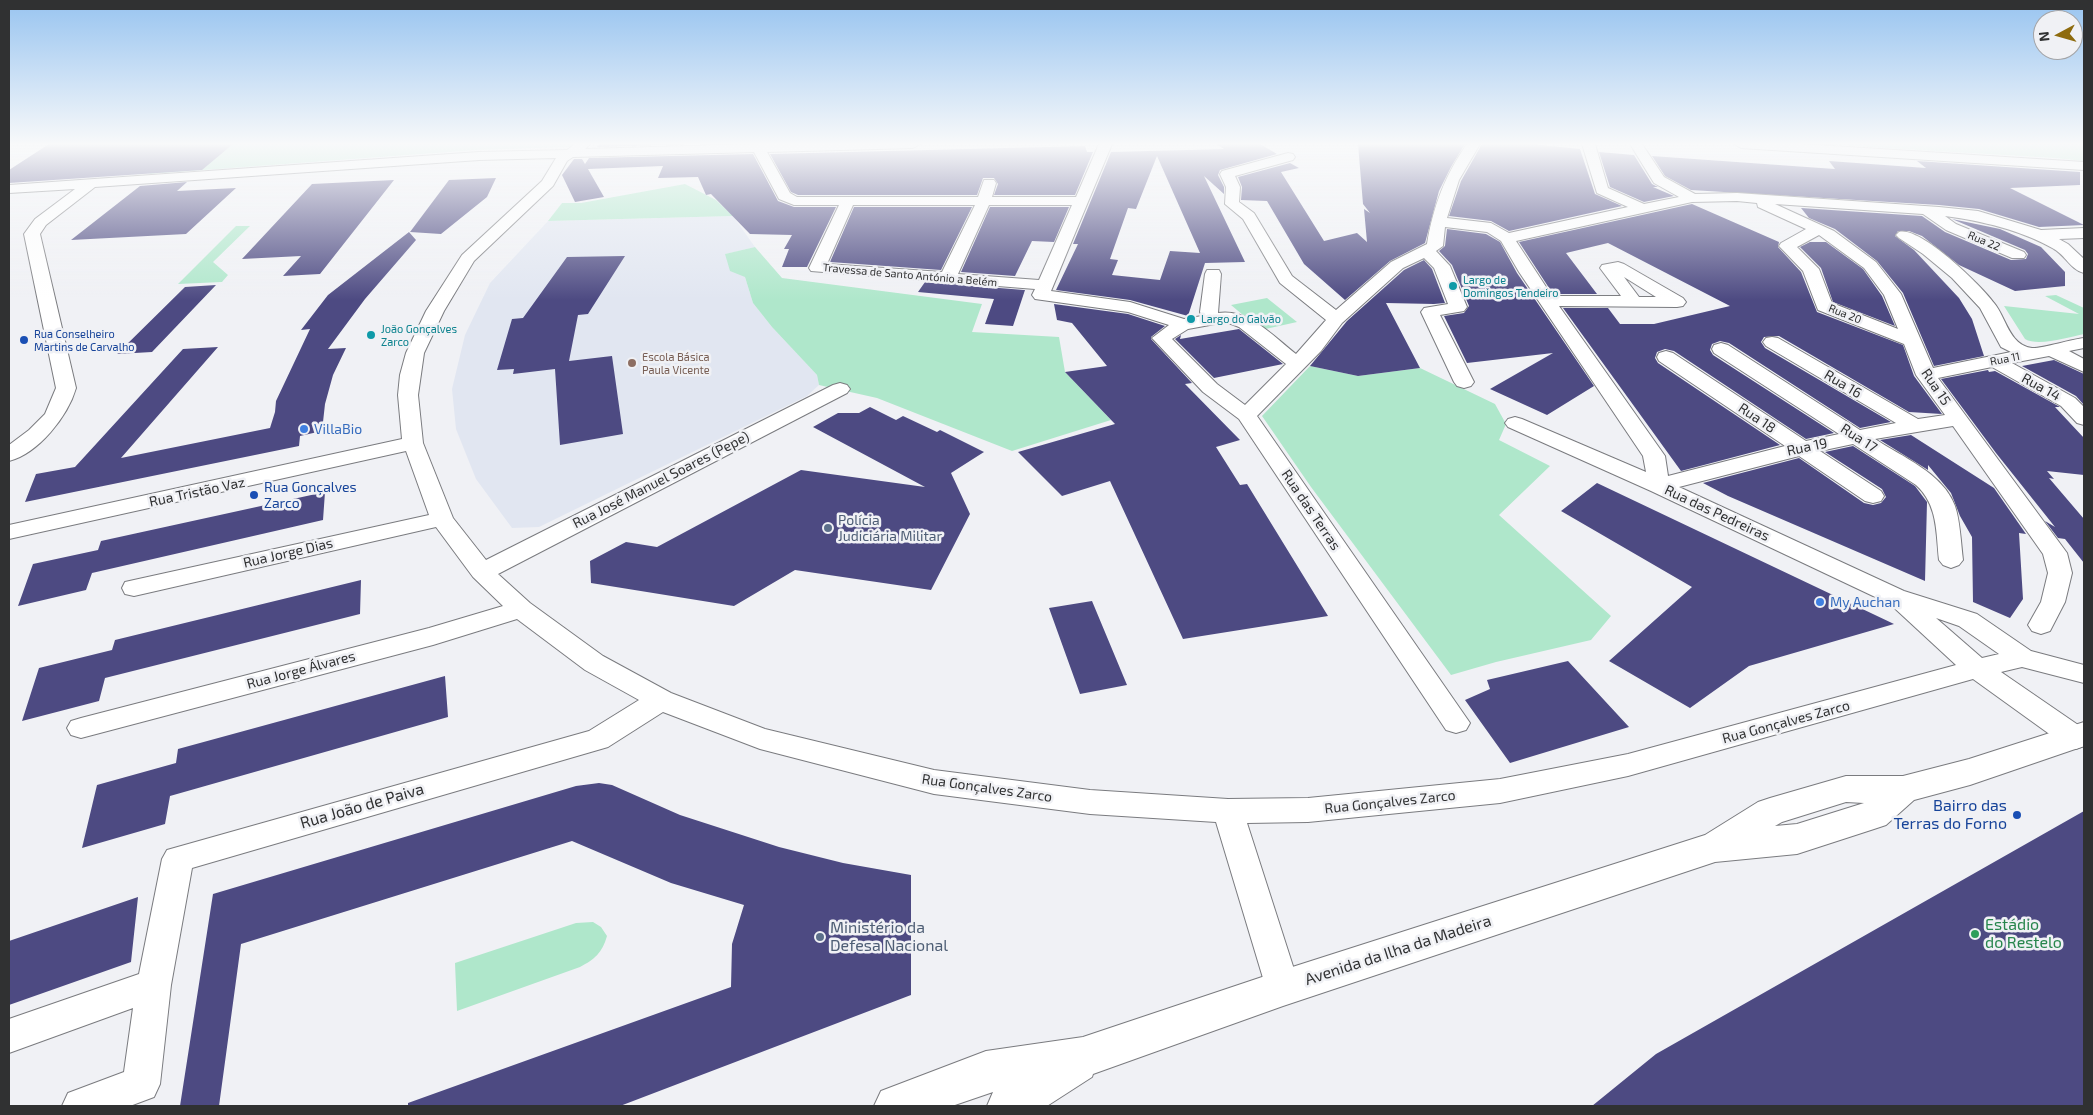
<!DOCTYPE html>
<meta charset="utf-8">
<style>
body{margin:0}
#map{position:relative;width:2093px;height:1115px;overflow:hidden;background:#f0f1f5;font-family:"Exo 2",sans-serif}
canvas{display:block}
.frame{position:absolute;inset:0;border:10px solid #303132;pointer-events:none}
.north{position:absolute;left:2033px;top:10px;width:50px;height:50px;box-sizing:border-box;background:#f0f1f5;border:1px solid #a3a4a7;border-radius:50%;rotate:264deg;font-size:14px;font-weight:700;line-height:20px;text-align:center;color:#303132}
.north::after{content:'';display:block;margin:auto;width:18px;height:22px;background:#8e6b0e;clip-path:polygon(50% 0,100% 100%,50% 72%,0 100%)}
</style>
<div id="map">
<canvas width="2093" height="1115"></canvas>
<div class="frame"></div>
<div class="north">N</div>
</div>
<script>
const c = document.querySelector('canvas').getContext('2d');
c.lineJoin = 'round';
function fillPath(path, color) {
  c.fillStyle = color;
  c.fill(path, 'evenodd');
}
function strokePath(path, color, width, dash) {
  c.strokeStyle = color;
  c.lineWidth = width;
  c.lineCap = dash ? 'butt' : 'round';
  c.setLineDash(dash || []);
  c.stroke(path);
}
function write(font, color, halo, rows, align = 'center') {
  c.font = font + ' "Exo 2",sans-serif';
  c.lineWidth = 5;
  c.setLineDash([]);
  c.textBaseline = 'middle';
  c.strokeStyle = halo;
  c.fillStyle = color;
  for (const [text, x, y, turn = 0] of rows) {
    c.save();
    c.translate(x, y);
    c.rotate((+turn || 0) * Math.PI / 180);
    c.textAlign = isNaN(turn) ? turn : align;
    if (halo) c.strokeText(text, 0, 0);
    c.fillText(text, 0, 0);
    c.restore();
  }
}
fillPath(new Path2D(`
 M733 216 755 247 726 254 745 277 753 303 772 327 817 375 819 385 807 396 539 527 512 528 476 479 456 429 452 389 465 335 490 283 548 221Z`), '#e1e6f1');
fillPath(new Path2D(`
 M161 144H573L571 147 475 150 150 174 141 159Z
 M1819 144H2084V161L2055 158Z
 M685 184 716 200 733 216 548 221 562 203H581Z
 M236 226H250L213 262 228 275 222 282 178 284Z
 M755 247 782 278 982 304 972 332 1059 337 1065 372 1111 420 1012 451 877 398 819 385 817 375 772 327 753 303 745 277 730 271 725 254Z
 M2056 295 2084 308V334C2069 337 2038 347 2025 339L2004 306 2079 314 2045 296Z
 M1267 298 1297 322 1261 330 1231 305Z
 M1310 366 1358 376 1420 368 1495 404 1506 424 1499 440 1550 466 1499 515 1611 616 1591 640 1496 662 1451 675 1311 487 1262 416Z
 M593 922 601 927 607 936C602 953 595 959 580 967L457 1011 455 963 576 923Z`), '#afe7cb');
fillPath(new Path2D(`
 M49 144H233L202 170 9 183V170Z
 M599 144H697L597 147Z
 M1216 144H1260L1277 154 1220 170 1218 175 1224 187V194L1204 176 1245 262 1205 263 1188 316 1130 300 1056 290 1078 244H1073L1111 152 1224 149ZM1157 156 1200 253 1170 251 1160 280 1112 275 1118 260 1110 259 1128 208 1136 209Z
 M1358 144H1465L1451 167 1439 191 1425 243 1390 261 1345 300 1304 264 1267 201 1241 200 1242 187 1238 177 1290 163 1299 168 1281 172 1324 241 1357 233 1367 242 1364 209 1370 213 1363 204Z
 M1482 144H1532L1580 149 1595 194 1622 206 1509 231 1491 221 1449 216 1461 181Z
 M1085 146 1087 152H1093L1075 195H994L998 184 994 178H983L977 195H798L791 192 770 154Z
 M1599 152 1634 155 1652 184 1658 187H1653L1674 196 1644 202 1610 187Z
 M753 154 778 201 794 207H836L807 267H782L789 249H784L792 235 750 234 711 194 706 195 698 177 658 178 663 166 588 169 604 197 575 202 562 175 574 159H582L585 164 589 158Z
 M1652 156 1835 169 1829 161 1926 168 1917 161 2080 172V185L2010 188 2084 225 2039 227 1979 209 1939 205 1691 190 1665 176Z
 M496 178 487 197 441 234 410 232 449 180Z
 M394 180 320 274 283 276 301 256 242 259 312 184Z
 M187 182 177 191 236 188 186 234 71 240 140 186Z
 M1692 204 1779 242 1778 247 1801 272 1817 312 1903 345 1914 376 1942 414 1909 412 1779 336 1764 337 1761 342 1765 348 1891 422 1860 428 1729 343 1720 341 1712 344 1710 350 1713 355 1834 433 1806 439 1674 351 1665 349 1657 352 1655 358 1658 363 1780 445 1681 471 1563 308H1608L1620 324H1654L1730 306 1608 243 1566 253 1597 294H1553L1519 242Z
 M854 207H972L941 270 830 262Z
 M990 207H1069L1054 242 1032 241 1015 276 961 272Z
 M1801 208 1922 216 1945 232 2011 260 2026 259 2028 254 2025 250 1952 219 2000 229 2041 247 2065 272V286L2015 291 1959 265 1922 236 1909 231H1898L1895 236 1914 250 1959 298 1972 319 1984 356 1934 366 1903 293 1877 261 1835 229 1809 218Z
 M1447 229 1486 234 1500 242 1517 273 1594 386 1547 415 1490 389 1553 353 1467 363 1444 316 1464 313 1469 306 1452 265 1439 251 1445 246Z
 M409 232 416 240 365 299 328 349 346 348 333 375 325 404 322 431 300 436 299 446 25 502 36 474 75 467 183 349 218 347 121 458 270 428 275 412 276 401 310 329 301 330 328 295Z
 M1810 242H1826L1863 269 1882 296 1895 326 1833 302 1821 268 1800 247Z
 M625 256 588 314 578 315 569 361 612 356 623 434 560 445 555 369 513 374 514 369 497 370 512 319 523 318 567 257Z
 M1424 260 1432 269 1445 303 1434 304 1386 303 1420 368 1358 376 1310 366 1347 321 1404 270Z
 M925 282 1024 290H1025L1013 326 985 324 994 299 918 292Z
 M216 285 152 352 117 354 185 287Z
 M1054 304 1128 314 1165 326 1151 337V339L1192 383 1185 384 1240 440 1216 447 1240 485 1247 484 1328 616 1183 639 1110 481 1062 496 1018 452 1115 424 1065 372 1107 366 1072 323 1057 320Z
 M1239 329 1283 364 1214 378 1175 339 1181 335 1180 339Z
 M2054 360 2084 374V405L2076 396 2022 366Z
 M1988 370 1989 372 1995 371 2060 407H2055L2084 438V475L2047 471 2054 479 2049 478 2084 519V563L2065 539 2058 538 2045 521 2055 527 1996 453 1941 379Z
 M870 407 896 420 903 416 937 432 940 430 984 452 951 473 970 514 931 590 795 570 734 606 591 583 590 561 626 542 657 547 801 470 925 487 813 427 838 413H859Z
 M1911 435 1994 488 2026 534 2019 533 2023 599 2010 618 1973 602 1972 537 1960 516 1951 493 1928 465V470L1880 440Z
 M1853 446 1915 486 1927 502 1925 581 1728 496 1703 483 1799 458 1864 503 1873 505 1881 503 1886 497 1882 489 1825 452Z
 M1597 483 1894 624 1749 666 1690 708 1609 661 1692 587 1561 511Z
 M325 492 323 520 92 573 86 590 18 606 33 564 98 550 101 541Z
 M361 580 360 614 105 678 99 701 22 721 39 668 112 650 115 640Z
 M1092 601 1127 685 1080 694 1049 608Z
 M1568 661 1629 727 1510 763 1465 700 1490 689 1487 680Z
 M445 676 448 717 170 796 165 824 82 848 97 785 176 763 178 749Z
 M599 783 612 785 680 815 779 847 843 863 911 875V995L620 1106H408V1103L731 987 732 944 744 905 671 883 572 841 241 944 219 1106H180L213 894 576 786Z
 M2084 811V1106H1592L1656 1054Z
 M138 897 131 962 9 1005V941Z`), '#4d4a82');
const street = new Path2D(`
 M575 144H590L585 149 755 144H920L913 148 767 152 790 193 797 197H978L984 180H994L996 183 992 197H1076L1099 144H1112L1051 291 1130 302 1184 319 1202 316 1200 312 1205 274 1207 270H1219L1221 274 1218 313C1249 308 1274 337 1296 354L1326 320 1280 283 1243 219 1225 204 1226 187 1220 174 1222 171 1288 153 1293 154 1295 157 1293 160 1235 176 1240 187 1239 202 1254 213 1292 276 1336 310 1391 262 1427 244C1433 207 1445 175 1467 144H1480L1459 180 1447 218 1491 223 1509 233 1628 207 1597 193 1582 144H1595L1608 188 1644 204 1679 197 1654 183 1630 144H1642L1664 177 1695 194 1737 193 1939 207 1978 211 2041 230 2084 228V238L2059 239 2068 244 2084 259V273C2071 270 2065 255 2054 249 2021 230 1982 221 1945 216L1956 224 2024 252 2026 255 2024 258H2012L1946 230 1923 214 1775 204 1834 231 1876 262 1901 294 1933 368 2011 352 2001 347 1980 308 1952 278 1923 254 1899 238 1896 235 1899 232C1920 226 1981 285 1994 303 2006 317 2009 345 2032 348 2040 349 2073 339 2084 338V348L2069 351 2084 359V372L2049 356 2012 363 2075 398 2084 407V425L2077 423 2061 406 1992 367 1938 378 2067 553 2072 573 2065 602 2050 631 2041 634 2032 631 2028 625 2041 602 2048 573 2043 554 1953 426 1875 439C1902 457 1943 473 1955 506 1960 520 1961 544 1963 560L1959 565 1951 568 1943 565 1939 560C1936 532 1938 505 1916 485L1853 444 1820 451 1881 491 1884 496 1881 501 1873 503 1865 501 1799 456 1679 487 1904 591 1977 614 2031 651 2084 665V683L2022 667 2001 672 2084 729V746L2076 749 2066 746 1973 679 1628 776 1500 803 1308 822 1247 823 1300 988 1295 999 1283 1004 1271 999 1266 988 1216 822 1090 814 934 794 760 749 663 712 608 747 192 868 171 985 160 1084 154 1097 130 1106H62L68 1093 124 1072 133 1008 9 1053V1019L139 974 162 859 167 850 589 731 639 700 585 670 517 619 433 645 81 738 71 735 67 728 71 721 81 718 429 628 503 606 473 577 436 527 134 596 125 594 122 588 125 582 134 580 429 515 406 451 9 539V525L402 439 398 395 400 375 406 353 426 311 462 255 542 181 556 158 479 160 95 187 46 225 40 234 76 388C68 416 38 454 9 461V445L29 430 45 414 56 388 24 234 35 219 75 189 9 193V185L479 152 567 150ZM754 152 779 199 794 205H839L809 268 811 271 1035 289 1032 295 1035 299 1128 312 1169 325 1152 338 1203 392 1239 419 1446 730 1456 733 1466 730 1470 723 1257 416 1321 351 1342 323 1403 268 1424 258 1434 268 1448 304 1424 308 1421 312 1454 382 1457 386 1464 388 1471 386 1474 382 1440 315 1464 311 1467 307 1450 266 1436 251 1443 246 1445 227 1487 232 1501 241 1519 272 1643 456 1646 472 1522 419 1515 417 1508 419 1505 423 1508 427 1651 491 1890 604 1956 665 1628 754 1500 779 1308 798 1228 799 1090 790 934 770 765 729 671 693 603 656 530 603 498 574 847 393 850 389 847 385 840 383 833 385 486 560 453 518 423 443 418 395 424 353 444 311 474 261 553 186 567 161 573 157ZM1737 201 1757 203 1758 207 1806 229 1781 243 1779 246 1803 271 1818 310 1904 344 1916 375 1945 415 1918 419 1778 338 1772 337 1766 338 1763 342 1766 346 1896 423 1860 430 1728 345 1721 343 1714 345 1712 349 1714 353 1839 434 1806 441 1673 353 1666 351 1659 353 1657 357 1659 361 1785 446 1668 476 1665 456 1559 306 1677 307 1683 306 1686 302 1683 298 1624 264 1618 262 1602 265 1600 268 1621 296H1552L1516 241 1692 202ZM853 205H975L942 272 827 264ZM989 205H1072L1039 280 958 274ZM1819 235 1864 268 1884 295 1898 329 1832 303 1819 269 1797 247ZM1624 277 1656 297H1639ZM1226 322 1239 327 1286 364 1245 405 1217 384 1172 339 1188 329ZM1936 618 1959 626 1999 654 1982 658Z
 M1734 144H1801L2084 162V170L1741 148Z`);
const secondary = new Path2D(`
 M2084 722V746L1970 785 1914 800 1886 825 1874 829 1797 854 1715 862 1283 1006 1093 1074 1092 1077 1047 1106H987L993 1092 952 1106H874L881 1091 986 1051 1083 1037 1283 970 1705 835 1758 802 1770 798 1846 776H1903L1969 759ZM1846 802 1864 803 1797 824 1775 826 1782 822Z`);
strokePath(street, '#7a7b7f', 2);
strokePath(secondary, '#7a7b7f', 2);
fillPath(street, '#fff');
fillPath(secondary, '#fff');
const sky = c.createLinearGradient(0, 0, 0, 300);
sky.addColorStop(0, '#98c4f0');
sky.addColorStop(0.48, '#f8f9fa');
sky.addColorStop(1, '#f8f9fa00');
c.fillStyle = sky;
c.fillRect(0, 0, 2093, 300);
for (const [x, y, r, color] of [
 [1453,286,5,"#0f9aa8"],
 [1191,319,5,"#0f9aa8"],
 [371,335,5,"#0f9aa8"],
 [24,340,5,"#1a4fb4"],
 [632,363,5,"#8d6e63"],
 [304,429,5,"#3f7fe0"],
 [254,495,5,"#1a4fb4"],
 [828,528,5,"#5c6f8a"],
 [1820,602,5,"#3f7fe0"],
 [2017,815,5,"#1a4fb4"],
 [1975,934,5,"#2e9e5b"],
 [820,937,5,"#5c6f8a"]
]) {
  const dot = new Path2D();
  dot.arc(x, y, r, 0, 2 * Math.PI);
  c.fillStyle = color;
  c.fill(dot);
  strokePath(dot, '#f0f1f5', 2);
}
write('11px', '#303132', '#f0f1f5', [
 ["Rua 22",1984,241,23],
 ["Travessa de Santo António a Belém",910,275,5],
 ["Rua 20",1845,314,22],
 ["Rua 11",2005,359,-11]
]);
write('11px', '#0d838f', '#f0f1f5', [
 ["Largo de",1463,280],
 ["Domingos Tendeiro",1463,293],
 ["Largo do Galvão",1201,319],
 ["João Gonçalves",381,329],
 ["Zarco",381,342]
], 'left');
write('11px', '#164399', '#f0f1f5', [
 ["Rua Conselheiro",34,334],
 ["Martins de Carvalho",34,347]
], 'left');
write('11px', '#785e54', '#f0f1f5', [
 ["Escola Básica",642,357],
 ["Paula Vicente",642,370]
], 'left');
write('14px', '#303132', '#f0f1f5', [
 ["Rua 16",1843,384,31],
 ["Rua 15",1936,387,56],
 ["Rua 14",2041,387,29],
 ["Rua 18",1757,418,34],
 ["Rua 17",1859,438,33],
 ["Rua 19",1807,447,-12],
 ["Rua José Manuel Soares (Pepe)",661,480,-27],
 ["Rua Tristão Vaz",197,492,-12],
 ["Rua das Terras",1311,510,56],
 ["Rua das Pedreiras",1717,513,25],
 ["Rua Jorge Dias",288,553,-13],
 ["Rua Jorge Álvares",301,670,-15],
 ["Rua Gonçalves Zarco",1786,722,-15],
 ["Rua Gonçalves Zarco",987,788,8],
 ["Rua Gonçalves Zarco",1390,802,-6]
]);
write('14px', '#366cbe', '#f0f1f5', [
 ["VillaBio",314,429],
 ["My Auchan",1830,602]
], 'left');
write('14px', '#164399', '#f0f1f5', [
 ["Rua Gonçalves",264,487],
 ["Zarco",264,503]
], 'left');
write('14px', '#4e5e75', '#f0f1f5', [
 ["Polícia",838,520],
 ["Judiciária Militar",838,536]
], 'left');
write('16px', '#303132', '#f0f1f5', [
 ["Rua João de Paiva",362,806,-16],
 ["Avenida da Ilha da Madeira",1398,950,-18]
]);
write('16px', '#164399', '#f0f1f5', [
 ["Bairro das",2007,806],
 ["Terras do Forno",2007,824]
], 'right');
write('16px', '#27864d', '#f0f1f5', [
 ["Estádio",1985,925],
 ["do Restelo",1985,943]
], 'left');
write('16px', '#4e5e75', '#f0f1f5', [
 ["Ministério da",830,928],
 ["Defesa Nacional",830,946]
], 'left');
</script>
